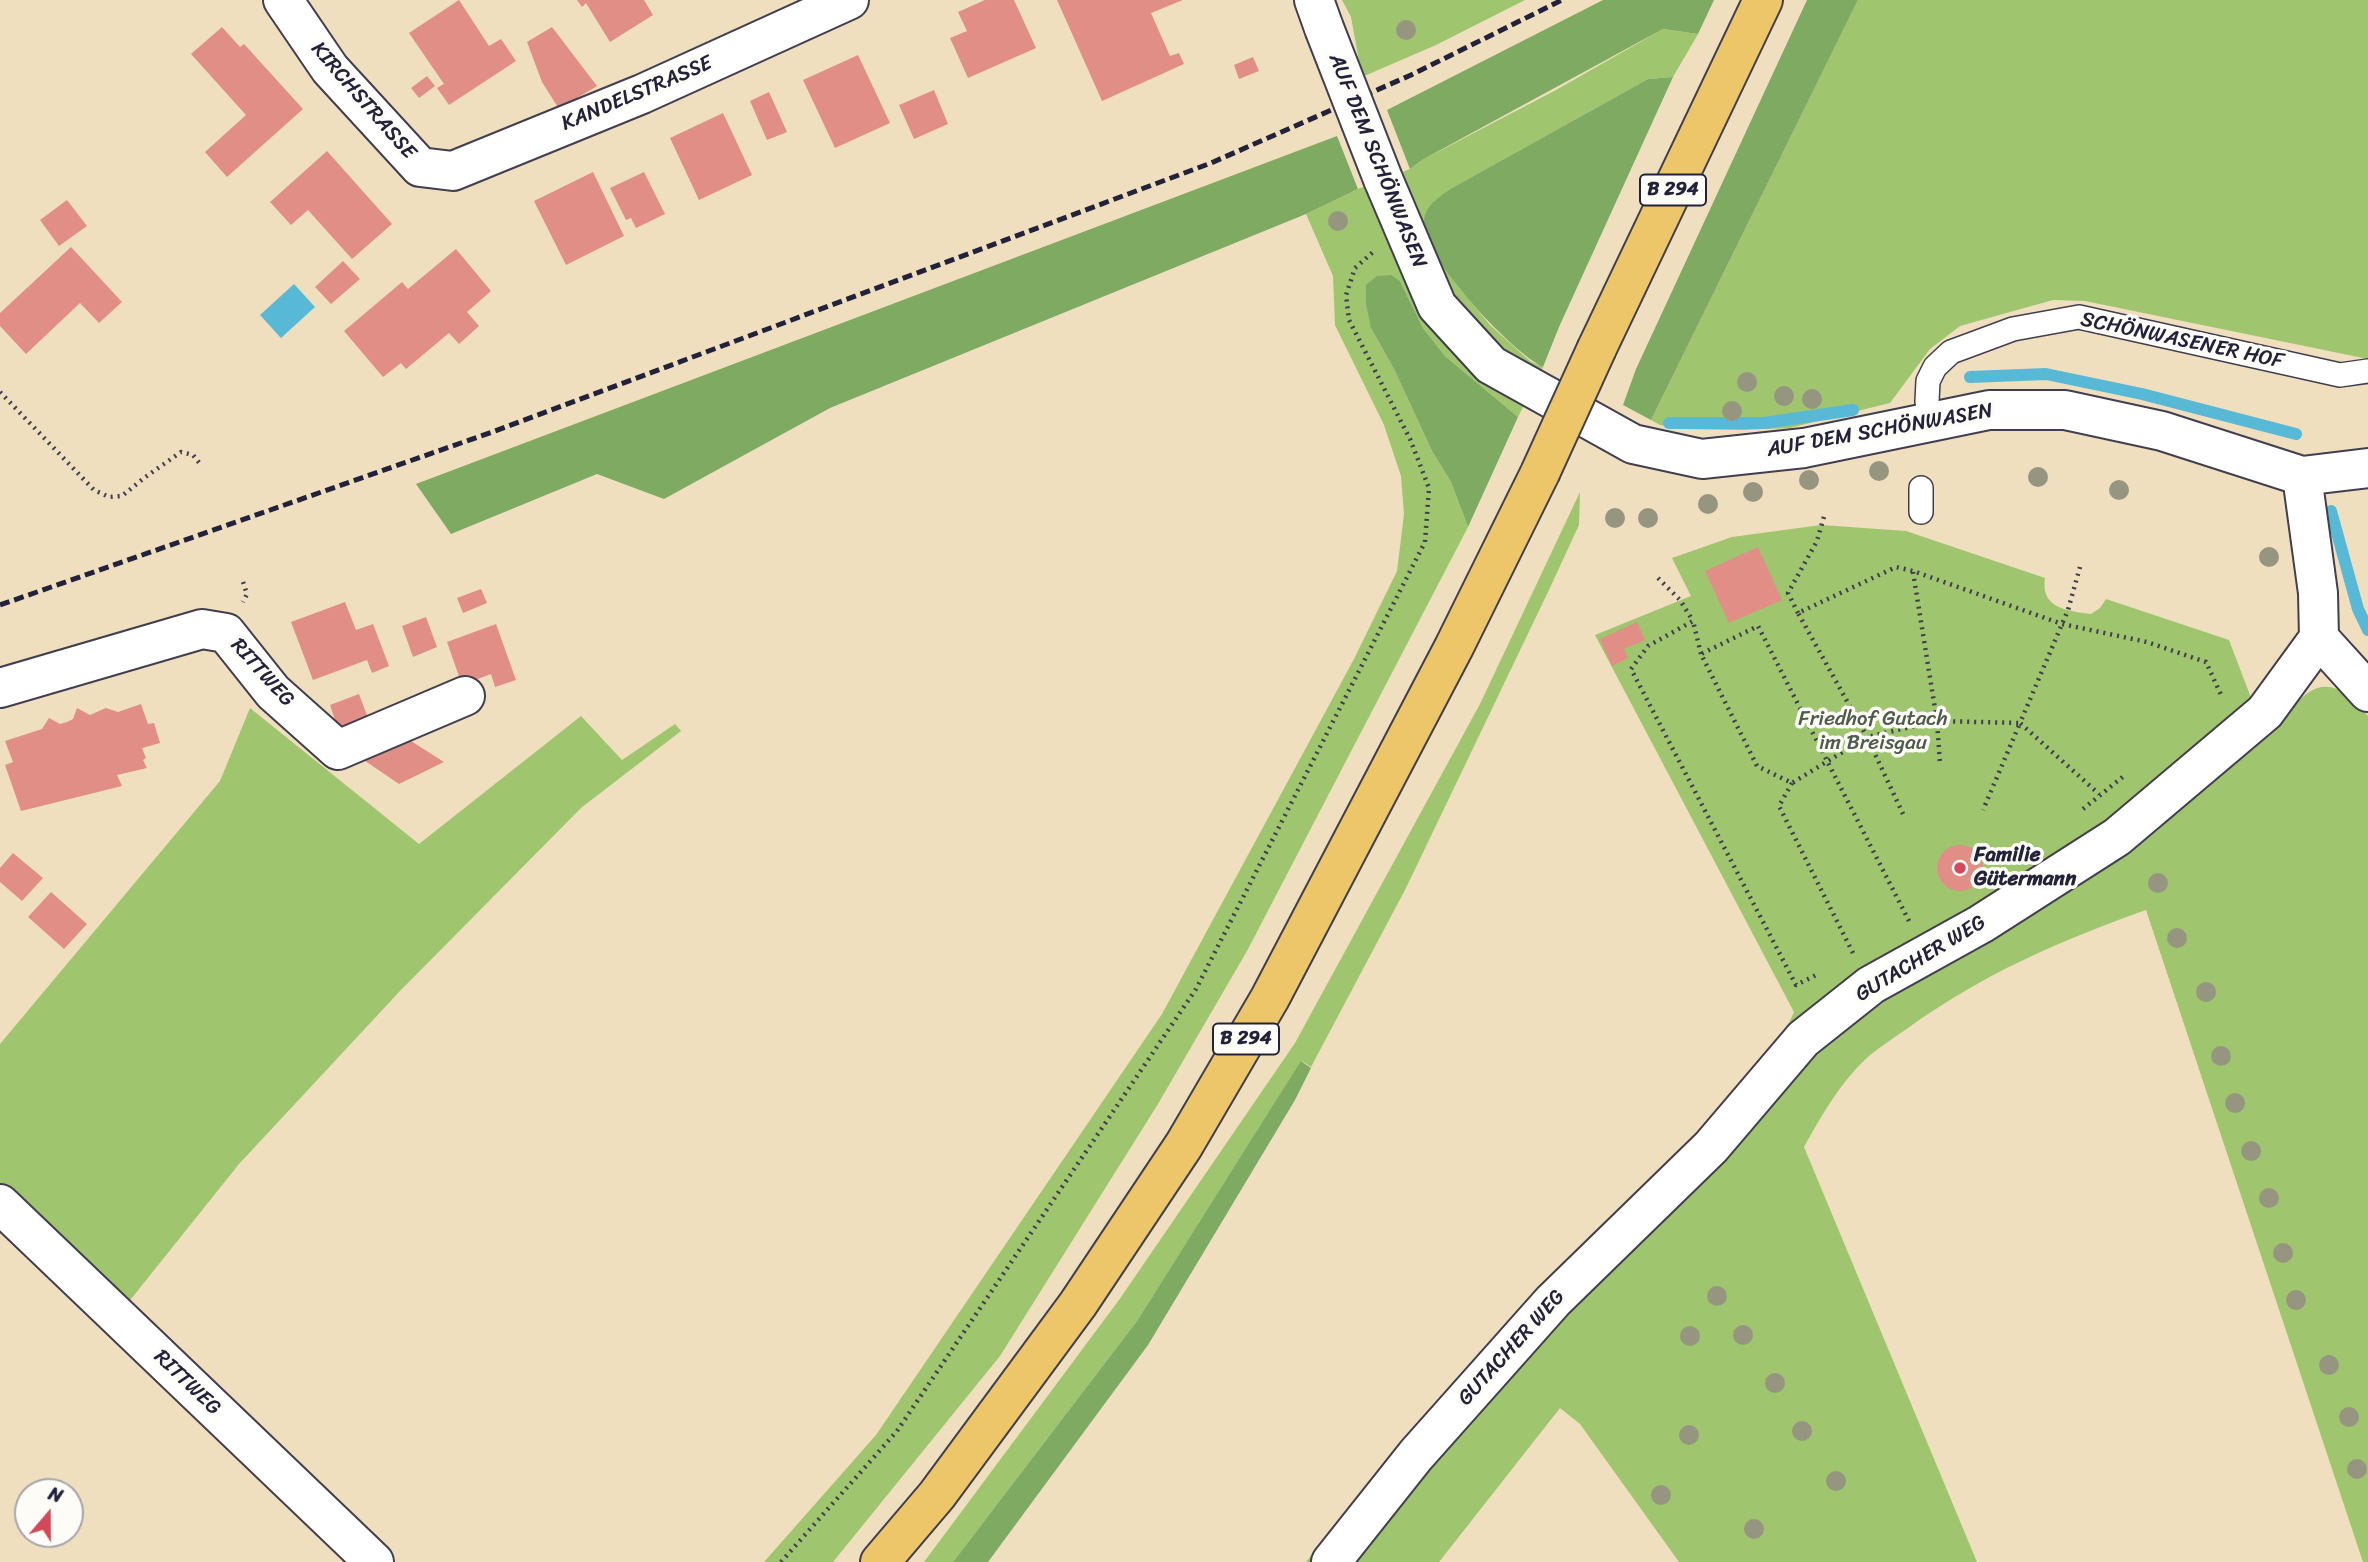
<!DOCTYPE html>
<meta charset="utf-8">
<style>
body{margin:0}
#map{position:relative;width:2368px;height:1562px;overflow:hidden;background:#efdfbf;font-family:Sriracha,sans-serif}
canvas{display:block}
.north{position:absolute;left:14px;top:1478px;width:70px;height:70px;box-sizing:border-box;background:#fdfcf7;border:2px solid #a5a5ac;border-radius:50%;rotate:20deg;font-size:19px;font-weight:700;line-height:28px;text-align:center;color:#22223b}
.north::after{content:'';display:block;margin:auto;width:24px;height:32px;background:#d1495b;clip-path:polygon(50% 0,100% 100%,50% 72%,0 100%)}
</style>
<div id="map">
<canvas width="2368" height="1562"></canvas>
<div class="north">N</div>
</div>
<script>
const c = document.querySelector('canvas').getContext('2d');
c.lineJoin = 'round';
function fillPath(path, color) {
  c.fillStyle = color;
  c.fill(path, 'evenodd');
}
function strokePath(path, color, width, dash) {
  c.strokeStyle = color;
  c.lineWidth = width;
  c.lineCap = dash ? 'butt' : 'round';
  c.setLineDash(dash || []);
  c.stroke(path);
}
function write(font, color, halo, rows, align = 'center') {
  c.font = font + ' Sriracha,sans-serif';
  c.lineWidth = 7;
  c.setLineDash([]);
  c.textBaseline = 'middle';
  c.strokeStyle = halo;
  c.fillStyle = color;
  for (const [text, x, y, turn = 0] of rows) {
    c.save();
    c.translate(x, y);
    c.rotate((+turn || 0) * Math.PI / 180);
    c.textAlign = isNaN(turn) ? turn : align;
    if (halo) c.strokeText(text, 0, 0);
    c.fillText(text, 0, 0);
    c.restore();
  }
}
fillPath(new Path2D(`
 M1342 0H1525L1436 45 1362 77 1351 17Z
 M1858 0H2368V359L2085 301 2053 300 1960 326 1930 349 1890 403 1790 428 1742 430 1681 429 1660 425 1651 420Z
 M1663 29 1698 34 1673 77 1648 79 1450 189 1434 202 1439 258 1459 288 1490 325 1530 361 1543 367 1518 417 1445 356 1423 328 1400 281 1371 328 1394 369 1432 451 1451 482 1468 527 1247 951 1158 1104 1000 1356 833 1562H764L876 1435 1162 1014 1354 659 1397 571 1404 514 1401 476 1384 425 1335 325 1333 276 1306 214 1358 189 1410 169 1422 160 1556 90Z
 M1580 492 1579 525 1548 592 1406 888 1311 1067 1302 1061 1137 1321 953 1562H924L1119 1300 1295 1043 1480 704Z
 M1821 525 1906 531 2045 578C2040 608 2067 611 2091 614L2100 608 2106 599 2229 640 2253 703 2291 710C2319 673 2342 684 2368 716V1562H2363L2146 910C2059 941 1983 974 1908 1028 1895 1037 1881 1046 1869 1056 1841 1081 1822 1115 1804 1147L1977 1562H1679L1580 1424 1560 1408 1439 1562H1306L1453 1382 1541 1292 1695 1143 1783 1036 1794 1012 1595 635 1691 596 1672 558 1732 537Z
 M250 708 419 844 581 716 622 760 675 724 681 731 581 808 400 991 239 1164 123 1309 308 1517 0 1233V1044L220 781Z`), '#9fc56f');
fillPath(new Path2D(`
 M1603 0H1714L1698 34 1663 29 1422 160 1410 169 1387 110Z
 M1807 0H1858L1651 420 1623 405 1636 369Z
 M1673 77 1559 327 1543 367C1513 353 1413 250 1425 215 1429 203 1441 196 1450 189L1648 79Z
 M1337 136 1358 189 1306 214 830 408 664 499 597 474 451 534 416 484Z
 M1391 275 1400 281 1423 328 1445 356 1518 417 1468 527 1451 482 1432 451 1394 369 1371 328 1366 304V285L1377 276Z
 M1301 1061 1311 1068 1295 1100 1148 1345 988 1562H953L1137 1321Z`), '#7faa62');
fillPath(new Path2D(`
 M294 284 315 307 281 338 260 315Z`), '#58b9d6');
strokePath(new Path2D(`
 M1970 377 2046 374 2142 394 2296 434
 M1669 423H1764L1853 410
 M2331 511 2358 609 2368 630`), '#58b9d6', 12);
fillPath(new Path2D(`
 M459 0 489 46 501 39 516 61 449 105 437 88 444 84 409 33Z
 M577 0H644L653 15 610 42 586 3 582 7Z
 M985 0H1014L1036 48 968 78 950 38 967 31 958 12Z
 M1057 0H1183L1151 13 1170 56 1179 53 1184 64 1102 101Z
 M222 27 240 47 244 44 303 109 227 177 205 152 246 115 191 54Z
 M552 27 597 86 559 109 542 82 527 42Z
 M858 55 890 123 835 148 803 80Z
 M1253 57 1259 71 1239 79 1234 65Z
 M427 76 435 86 419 98 411 88Z
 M934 90 948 124 914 139 899 105Z
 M769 92 787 132 767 140 750 101Z
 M723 113 752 175 699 200 670 138Z
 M327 151 392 224 352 259 308 210 291 225 270 202Z
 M593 172 624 236 566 265 534 201Z
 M644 172 665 214 636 228 631 218 626 220 610 188Z
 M67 200 87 226 59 246 40 220Z
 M71 247 122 302 99 323 80 303 26 354 0 326V313Z
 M456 249 491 291 467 312 479 326 459 344 449 333 406 369 401 363 383 377 344 331 402 282 408 289Z
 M343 261 360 279 331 304 315 287Z
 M1758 547 1782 600 1729 623 1705 571Z
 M481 589 487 603 463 613 457 598Z
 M345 602 356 630 373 624 389 666 372 673 367 660 313 680 291 622Z
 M426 617 437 647 413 657 402 626Z
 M1637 622 1645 640 1624 649 1628 658 1612 666 1600 639Z
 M496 624 516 680 495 687 491 674 462 685 447 642Z
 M359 694 368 718 338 729 330 705Z
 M141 704 148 724 154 723 160 743 142 748 146 758 143 760 147 768 117 775 122 786 21 811 5 765 13 762 5 741 42 729 49 718 60 724 67 722 73 719 77 708 90 715 106 708 118 712Z
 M400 734 444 762 399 784 355 754Z
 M1937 868a23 23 0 1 1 46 0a23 23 0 1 1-46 0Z
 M13 853 43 878 22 901 0 882V868Z
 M51 892 87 924 64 949 28 917Z`), '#e18e86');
const lane = new Path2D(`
 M1930 421 1927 401 1928 381 1935 367 1951 352 2013 329 2079 317 2340 375 2368 371
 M1921 488V512`);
const street = new Path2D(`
 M283 0 330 69 420 167 453 171 642 94 849 0
 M1314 0 1324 28
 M1383 179 1437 306 1491 365 1633 444 1702 459 1804 448 1989 410H2065L2162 431 2302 476 2368 468
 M2319 638 2368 692
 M0 688 202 629 226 633 273 692 338 750 465 696
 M0 1204 374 1562
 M1331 1562 1416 1455 1553 1301 1711 1147 1803 1039 1871 985 1981 924 2117 837 2265 712 2319 638 2318 593 2302 476`);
const highway = new Path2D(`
 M1597 348 1763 0
 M880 1562 937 1495 1078 1304 1184 1145 1270 998 1454 647 1540 473`);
strokePath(lane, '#413e4f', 26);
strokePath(street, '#413e4f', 42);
strokePath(highway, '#413e4f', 42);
strokePath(new Path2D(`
 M0 392 94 490 109 497 122 496 144 478 181 452 193 455 201 465
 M2080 567 2068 610 2020 723 2099 794
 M1913 572 1937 721 1940 764
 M1658 578 1680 600 1693 621
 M243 582 247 594 243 602
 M1798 613 1788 593 1817 541 1825 513
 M1701 654 1693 621 1648 646 1631 669 1796 985 1816 975
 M1792 783 1779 806 1853 953
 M2083 809 2125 775
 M1903 814 1867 737 1798 613 1896 567 1913 571 2062 624 2147 642 2206 662 2222 697
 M1909 921 1758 626 1701 654 1757 766 1792 783 1867 737 1937 721 2020 723 1983 810
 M781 1562 897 1431 1196 989 1425 542 1429 488 1410 439 1349 320 1346 295 1355 268 1373 252`), '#413e4f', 4.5, [2, 5]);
strokePath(lane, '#fff', 23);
strokePath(street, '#fff', 38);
strokePath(highway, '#ecc669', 38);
strokePath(new Path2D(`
 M0 605 495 431 1211 163 1411 75 1562 0`), '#22223b', 5, [10, 5]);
const streetBridge = new Path2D(`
 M1324 28 1383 179`);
const highwayBridge = new Path2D(`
 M1540 473 1597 348`);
strokePath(streetBridge, '#413e4f', 42, []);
strokePath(highwayBridge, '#413e4f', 42, []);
strokePath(streetBridge, '#fff', 38);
strokePath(highwayBridge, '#ecc669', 38);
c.fillStyle = '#969680';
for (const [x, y] of [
 [1406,30],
 [1338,221],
 [1747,382],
 [1784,396],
 [1812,399],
 [1732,411],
 [1879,471],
 [2038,477],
 [1809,480],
 [2119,490],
 [1753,492],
 [1708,504],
 [1615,518],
 [1648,518],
 [2269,557],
 [2158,883],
 [2177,938],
 [2206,992],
 [2221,1056],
 [2235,1103],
 [2251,1151],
 [2269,1198],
 [2283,1253],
 [1717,1296],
 [2296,1300],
 [1743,1335],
 [1690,1336],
 [2329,1365],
 [1775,1383],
 [2349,1417],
 [1802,1431],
 [1689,1435],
 [2357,1469],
 [1836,1481],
 [1661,1495],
 [1754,1529]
]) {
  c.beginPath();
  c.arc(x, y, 10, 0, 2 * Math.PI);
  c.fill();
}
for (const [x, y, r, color] of [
 [1960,868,7,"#d1495b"]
]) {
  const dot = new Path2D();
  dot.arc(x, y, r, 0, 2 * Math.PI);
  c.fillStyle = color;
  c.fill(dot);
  strokePath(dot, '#fdfcf7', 2.5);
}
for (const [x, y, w] of [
 [1673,190,66],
 [1246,1039,66]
]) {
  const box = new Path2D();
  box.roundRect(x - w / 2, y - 15.5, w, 31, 5);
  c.fillStyle = '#fdfcf7';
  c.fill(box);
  strokePath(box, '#22223b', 2);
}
write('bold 19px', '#22223b', null, [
 ["B 294",1673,190],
 ["B 294",1246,1039]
]);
write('21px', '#22223b', '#fdfcf7', [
 ["KANDELSTRASSE",637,94,-23],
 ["KIRCHSTRASSE",363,101,49],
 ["AUF DEM SCHÖNWASEN",1377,161,68],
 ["SCHÖNWASENER HOF",2182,341,12],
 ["AUF DEM SCHÖNWASEN",1880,431,-10],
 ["RITTWEG",262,673,48],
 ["GUTACHER WEG",1921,959,-31],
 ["GUTACHER WEG",1512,1348,-48],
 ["RITTWEG",187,1383,44]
]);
write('21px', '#4e5b4d', '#fdfcf7', [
 ["Friedhof Gutach",1873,720],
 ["im Breisgau",1873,744]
]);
write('bold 21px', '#22223b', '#fdfcf7', [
 ["Familie",1974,856],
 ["Gütermann",1974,880]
], 'left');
</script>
